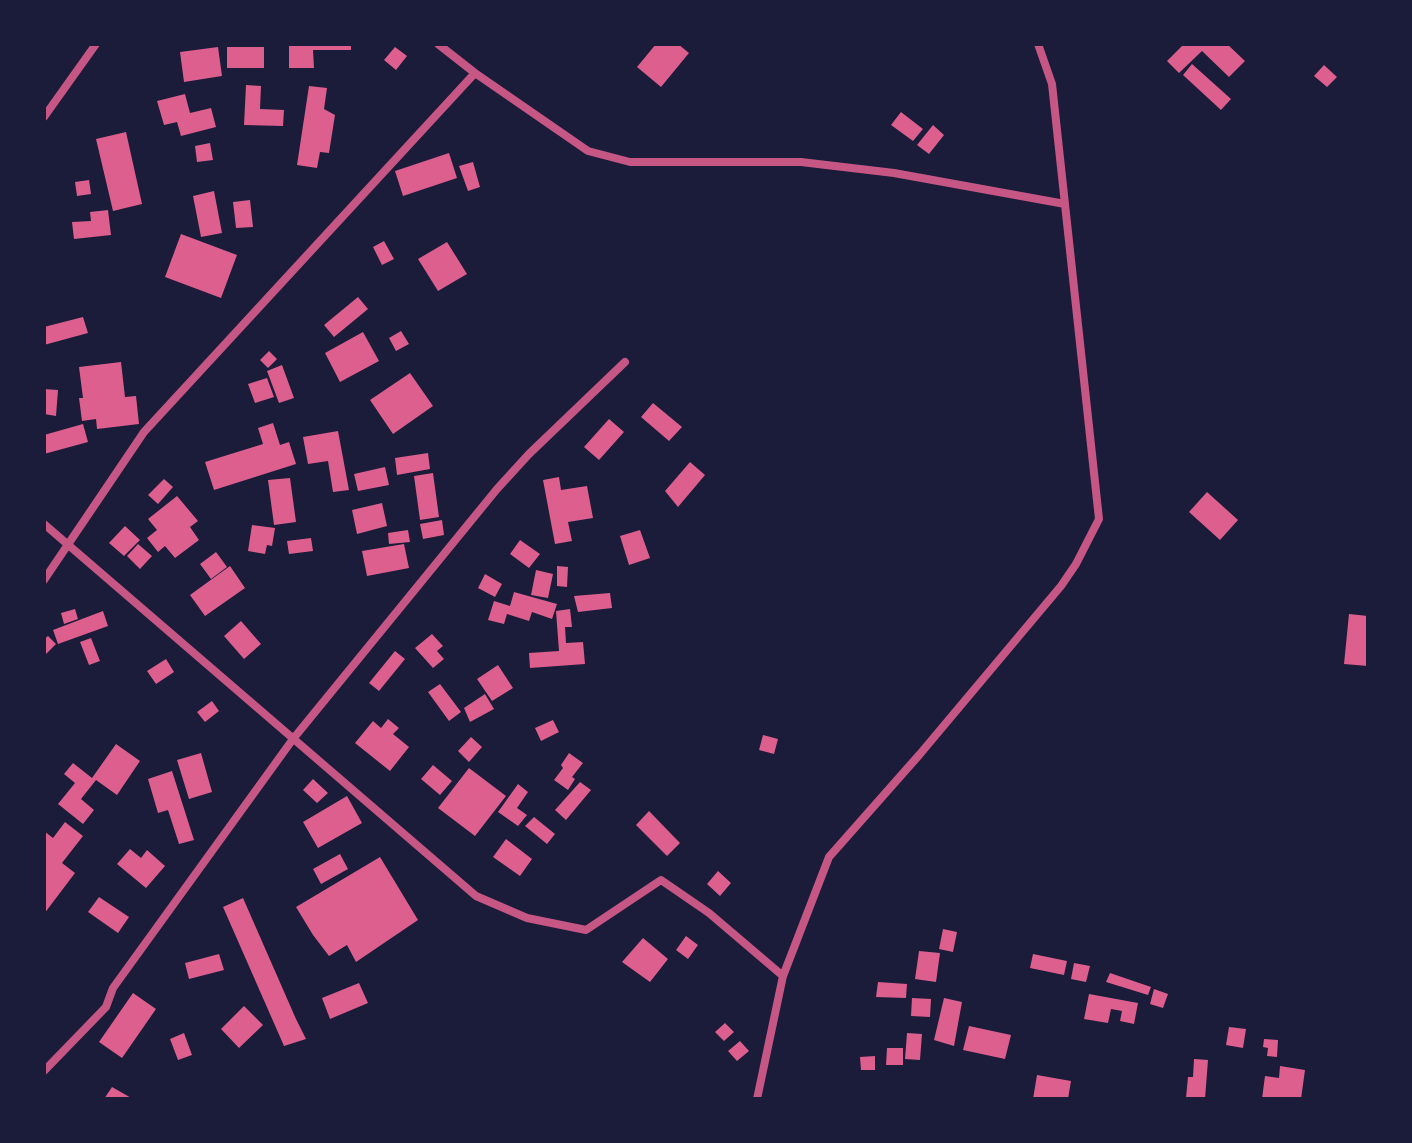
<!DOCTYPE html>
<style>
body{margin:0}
#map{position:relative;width:1412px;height:1143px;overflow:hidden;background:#1b1b3a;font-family:"Source Sans 3",sans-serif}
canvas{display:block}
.frame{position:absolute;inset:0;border:46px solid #1b1b3a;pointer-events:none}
</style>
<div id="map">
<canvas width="1412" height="1143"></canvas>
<div class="frame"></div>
</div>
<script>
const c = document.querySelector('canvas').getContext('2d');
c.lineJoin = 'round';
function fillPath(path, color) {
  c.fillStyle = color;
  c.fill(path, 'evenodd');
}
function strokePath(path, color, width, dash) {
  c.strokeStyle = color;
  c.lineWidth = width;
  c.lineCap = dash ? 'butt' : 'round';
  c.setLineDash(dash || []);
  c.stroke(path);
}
fillPath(new Path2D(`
 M289 44H351V50H313L314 68H289Z
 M656 44H678L689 53 661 87 637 67Z
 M1184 44H1227L1245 61 1229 77 1202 51 1179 73 1167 61Z
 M218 47 222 76 184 82 180 52Z
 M227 47H264V68H227Z
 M395 47 407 56 396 70 384 60Z
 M1192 64 1231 99 1221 110 1183 75Z
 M1324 65 1337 77 1327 87 1314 76Z
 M246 85 261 86 260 109 284 110 283 126 244 125Z
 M309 86 327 88 324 109 335 115 329 153 320 152 317 168 297 165Z
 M185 94 190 113 211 108 216 127 181 136 177 122 164 125 157 101Z
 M901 112 923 129 913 141 891 125Z
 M933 125 944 135 929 154 917 145Z
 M126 132 142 204 113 211 96 139Z
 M210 143 213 160 197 162 195 146Z
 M449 153 457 178 403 196 395 171Z
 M473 162 480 187 468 191 459 166Z
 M89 180 91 194 77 196 75 182Z
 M214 191 222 233 201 237 193 196Z
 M250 200 253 227 236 228 233 202Z
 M108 210 111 235 74 239 72 222 91 221 90 212Z
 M181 234 237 255 221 298 165 277Z
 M384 241 394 259 382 265 373 247Z
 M447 242 467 274 438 291 418 259Z
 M358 297 368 309 334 337 324 325Z
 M83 317 88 333 44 345V327Z
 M401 331 409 344 396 351 389 338Z
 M363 332 379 361 340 382 325 353Z
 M269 351 277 359 268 368 260 360Z
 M121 362 125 397 136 396 139 424 97 429 96 419 82 421 79 398H83L79 367Z
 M282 365 294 398 279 403 267 371Z
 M410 373 433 406 393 434 370 400Z
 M267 378 274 397 255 403 248 384Z
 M44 389 58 390 56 416 44 414Z
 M653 403 682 427 669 441 641 417Z
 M609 419 624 432 599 460 584 447Z
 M273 423 280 445 289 442 296 464 214 490 205 462 263 444 258 428Z
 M83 424 88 442 44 454V435Z
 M338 431 349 490 333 492 328 461 308 464 303 437Z
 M428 453 430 469 397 475 395 458Z
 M690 462 705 475 678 507 665 491Z
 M385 467 389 485 358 491 354 474Z
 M433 473 439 517 420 520 414 476Z
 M559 477 561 490 587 486 593 518 568 522 572 541 555 544 543 480Z
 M290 478 296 522 274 525 268 480Z
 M164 479 173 487 158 504 148 495Z
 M1207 492 1238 520 1220 540 1189 512Z
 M177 496 198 521 190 527 199 540 175 558 165 546 158 552 147 538 157 530 148 519Z
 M382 503 387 526 357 534 352 510Z
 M442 520 444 535 423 539 420 524Z
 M252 525 275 528 272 546 267 545 265 554 248 551Z
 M125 526 140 540 124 556 109 543Z
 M408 530 410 542 389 544 388 533Z
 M640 530 650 558 629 565 620 536Z
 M311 538 313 551 289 554 287 541Z
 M520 540 540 554 529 568 510 554Z
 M138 544 152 556 140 569 127 556Z
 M404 544 409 568 367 576 362 551Z
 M216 552 227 567 211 579 200 564Z
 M230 566 245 588 205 616 190 595Z
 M557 566 568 567 567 587 557 586Z
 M536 570 553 574 548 598 531 595Z
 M485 574 502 584 495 597 478 588Z
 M514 592 557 604 552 619 532 612 529 621 507 614 504 624 488 620 494 601 510 606Z
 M610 593 612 608 578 612 574 596Z
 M75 609 78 619 64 624 61 613Z
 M570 609 572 627H565L566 643 583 642 585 664 530 668 529 653 559 651 556 611Z
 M103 611 108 626 58 644 53 630Z
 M1349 614 1368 616V666L1344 664Z
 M241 621 261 644 244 659 224 636Z
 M432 634 443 646 437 651 444 659 433 668 415 648Z
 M48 636 56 644 44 656V639Z
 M91 638 100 661 89 665 80 642Z
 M395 651 405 659 379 691 369 683Z
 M166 659 174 672 156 684 147 671Z
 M498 665 513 688 492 701 477 679Z
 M440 684 461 712 449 721 428 692Z
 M485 694 494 709 470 722 464 708Z
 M212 701 219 711 205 722 197 712Z
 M388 719 399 728 393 734 409 747 390 771 355 743 373 721 381 728Z
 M553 720 559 732 541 741 535 728Z
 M763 735 778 739 774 754 759 750Z
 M471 737 482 747 469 762 458 751Z
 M116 744 140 761 117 795 96 780 81 799 94 810 83 824 58 804 75 783 64 774 73 763 92 778Z
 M201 753 212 792 189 799 177 760Z
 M569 753 583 763 572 777 575 779 568 790 554 780 563 768 561 765Z
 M433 765 452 781 440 795 421 779Z
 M469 768 506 796 475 836 438 808Z
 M172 771 194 840 179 844 168 810 158 813 148 779Z
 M313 779 328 793 317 803 303 790Z
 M580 782 591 790 566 820 555 810Z
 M518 784 528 792 517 808 527 815 518 826 498 812Z
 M347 796 362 823 318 848 303 822Z
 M649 811 680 843 667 856 636 825Z
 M534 817 555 834 547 844 525 826Z
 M65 822 83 836 62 863 75 873 44 914V831L53 838Z
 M506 839 532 859 520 876 493 857Z
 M130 849 141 858 147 850 165 866 146 888 117 864Z
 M340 854 348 869 321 884 313 869Z
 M380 857 418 920 356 962 347 945 329 956 313 935 296 907Z
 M718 871 731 883 720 896 707 884Z
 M99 897 129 917 118 933 88 912Z
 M243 898 296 1019 306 1039 284 1046 223 907Z
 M943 929 957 932 953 952 939 949Z
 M686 936 698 945 688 959 676 950Z
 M643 938 668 959 650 982 622 962Z
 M919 951 940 953 936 982 915 979Z
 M219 954 224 970 189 979 185 963Z
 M1033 954 1067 961 1064 975 1030 968Z
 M1074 963 1090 966 1086 982 1071 979Z
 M1110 973 1151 987 1148 995 1106 982Z
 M878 982 907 984 906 998 876 997Z
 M359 983 368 1003 330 1019 322 998Z
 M1154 989 1168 994 1163 1008 1150 1004Z
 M133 993 156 1009 122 1058 99 1042Z
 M1089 994 1138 1003 1134 1024 1120 1021 1122 1011 1111 1009 1108 1023 1084 1019Z
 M912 998 931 999 930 1017 911 1016Z
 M944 998 962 1002 954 1046 934 1040Z
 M244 1006 263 1025 239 1048 221 1029Z
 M725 1023 734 1032 724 1041 715 1032Z
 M969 1026 1011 1035 1005 1059 963 1050Z
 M1229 1027 1246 1029 1243 1048 1226 1045Z
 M184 1033 192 1055 178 1060 170 1039Z
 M907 1033 922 1034 920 1060 905 1059Z
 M1264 1039 1278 1040 1277 1057 1267 1056 1268 1048 1263 1047Z
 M740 1041 749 1051 737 1061 728 1051Z
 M887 1048H903V1065H886Z
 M875 1056V1070H861L860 1057Z
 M1194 1059 1208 1060 1205 1099 1186 1098 1188 1077H1193Z
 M1280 1066 1305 1070 1301 1099H1262L1265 1076 1279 1078Z
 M1037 1075 1071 1081 1068 1099H1033Z
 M112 1087 133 1099H104Z`), '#dd5f8e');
strokePath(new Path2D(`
 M438 44 475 73 588 151 630 162H801L894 173 1065 204
 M44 117 96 44
 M44 524 476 896 527 918 586 930 661 880 709 913 783 976
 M44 580 144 432 475 73
 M44 1071 106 1007 113 988 293 739 497 489 529 454 625 362
 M757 1099 783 976 829 857 920 754 1061 586 1076 564 1099 519 1052 84 1038 44`), '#c65784', 8);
</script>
